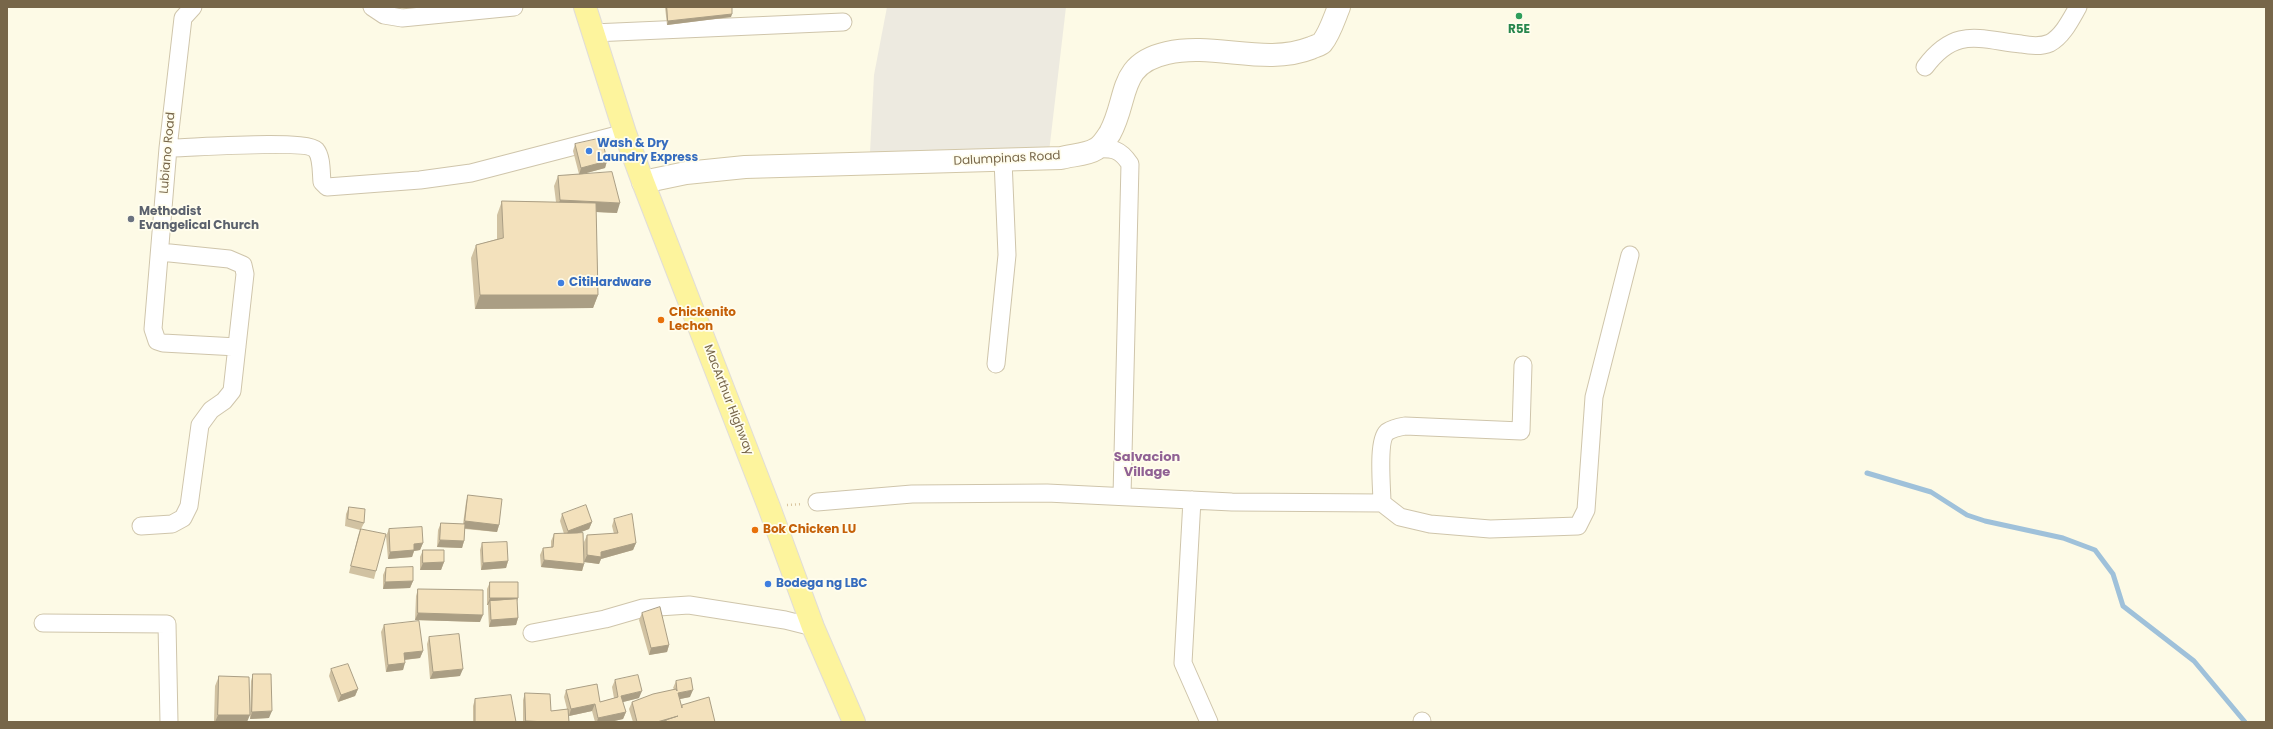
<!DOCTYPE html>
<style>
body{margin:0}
#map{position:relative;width:2273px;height:729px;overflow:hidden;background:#fdfae6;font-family:Poppins,sans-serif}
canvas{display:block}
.frame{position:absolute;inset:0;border:8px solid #776649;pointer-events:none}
</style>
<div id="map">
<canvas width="2273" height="729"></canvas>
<div class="frame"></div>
</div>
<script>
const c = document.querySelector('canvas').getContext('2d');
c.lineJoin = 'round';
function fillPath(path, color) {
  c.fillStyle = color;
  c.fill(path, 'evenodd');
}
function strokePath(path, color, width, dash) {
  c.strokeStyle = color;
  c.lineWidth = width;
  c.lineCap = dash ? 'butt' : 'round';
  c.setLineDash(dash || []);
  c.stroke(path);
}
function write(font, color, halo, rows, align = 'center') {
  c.font = font + ' Poppins,sans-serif';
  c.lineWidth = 3.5;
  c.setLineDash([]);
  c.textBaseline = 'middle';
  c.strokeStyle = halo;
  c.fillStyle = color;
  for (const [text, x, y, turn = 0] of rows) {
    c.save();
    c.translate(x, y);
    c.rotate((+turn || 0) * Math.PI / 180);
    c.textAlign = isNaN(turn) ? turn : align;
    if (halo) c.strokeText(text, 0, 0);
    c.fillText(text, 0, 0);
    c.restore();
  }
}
fillPath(new Path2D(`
 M887 7H1066L1049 152 870 153 874 75Z`), '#edeae0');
strokePath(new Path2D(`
 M1867 473 1931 492 1967 515 1985 521 2063 538 2095 550 2113 574 2123 606 2194 661 2245 722`), '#9fc1da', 5);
const street = new Path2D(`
 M193 7 183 18 168 148 153 329 157 341 163 343 237 347
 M372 7 384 15 402 18 514 7
 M593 33 843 22
 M1925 67C1955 27 1977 39 2021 44 2031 46 2041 47 2050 43 2063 36 2071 19 2078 7
 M168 148C189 148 306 139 316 150 322 157 321 173 322 182L327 187 420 180 471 173 625 133
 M1096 149C1113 148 1120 149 1130 164L1122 496
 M996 364 1007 255 1003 160
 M1192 500 1183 663 1209 722
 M817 502 912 494 1047 493 1232 502 1382 503 1400 517 1430 524 1490 529 1578 526 1586 510 1594 397 1630 255
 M1382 503C1382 489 1377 441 1387 432 1393 428 1399 427 1405 426L1521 431 1523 365
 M141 526 172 524 183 518 189 506 200 425 211 410 224 401 232 391 245 274 243 265 229 259 160 252
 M43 623 167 624 169 722
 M532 633 605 619 643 608 689 605 785 620 813 627
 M1422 722V721`);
const secondary = new Path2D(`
 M643 182 686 173 745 167 1061 158C1071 155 1087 155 1096 149 1102 146 1106 139 1110 133 1129 98 1117 64 1167 53 1214 42 1265 66 1311 48 1315 46 1320 45 1322 43 1330 33 1334 19 1339 7`);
const primary = new Path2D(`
 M585 7 625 133 643 182 769 507 813 627 854 722`);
strokePath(street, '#cfc5ab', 19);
strokePath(secondary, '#d2c7a8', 24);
strokePath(primary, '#e1ddd7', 24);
strokePath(new Path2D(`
 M787 505 802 504`), '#d9c59f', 2.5, [1, 3]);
strokePath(street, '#fff', 17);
strokePath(secondary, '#fff', 22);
strokePath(primary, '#fdf49d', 22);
fillPath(new Path2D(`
 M665 7H732L731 17 667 25Z
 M575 144 607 161 605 168 583 174 617 213 596 212 598 295 593 308 475 309 471 258 476 245 497 239V215L502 201 556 202 554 186 558 176 579 174 573 151Z
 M468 495 499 525 497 532 465 529 464 541 462 548 437 547 438 530 441 523 463 524 466 502Z
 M349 507 364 523 361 529 376 571 374 579 349 573 358 536 360 530 345 526 346 514Z
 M562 514 592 522 589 529 578 533 584 564 582 571 541 567 540 555 543 548H551V541L554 534H564L560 521Z
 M614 519 636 543 633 550 601 559 599 564 584 562V542L587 535 614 534 612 526Z
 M389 529 423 543 420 550 414 551 412 557 388 559 386 536Z
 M482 543 508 561 506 568 481 570 480 550Z
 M423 550 444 562 441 570H420V557Z
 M386 568 413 581 410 588 383 589V575Z
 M490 582 517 600 518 618 516 625 489 627 488 608V605H487V589Z
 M418 589 480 622 415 620 416 596Z
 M642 613 669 645 667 652 649 655 639 620Z
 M384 625 423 651 420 658 405 660 403 670 386 672 381 632Z
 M429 637 460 676 430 679 427 644Z
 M331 669 358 689 355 696 338 702 329 676Z
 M253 674 269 718 250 719 251 681Z
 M219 676 247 722H214L215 686Z
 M615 680 639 698 623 702 626 712 623 719 610 722H595L592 711 569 716V722H523V700L525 693 551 711 567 709 564 697 566 690 600 702 614 698 612 687Z
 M676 681 690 697 680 699 682 707 715 722H633L629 709 632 702 674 689 673 688Z
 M475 699 516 722H473V706Z`), '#d1c2a2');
fillPath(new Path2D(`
 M732 14 731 17 667 25 668 21Z
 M607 161 605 168 579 175 581 168Z
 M560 200 620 203 617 213 556 210Z
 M480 295H598L593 308 475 309Z
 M465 521 499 525 497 532 462 528Z
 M592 522 589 529 566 538 568 531Z
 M440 540 464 541 462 548 437 547Z
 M423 543 420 550 414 551 412 557 388 559 390 552 414 544Z
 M636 543 633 550 601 559 599 564 584 562 587 555Z
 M544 560 584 564 582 571 541 567Z
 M508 561 506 568 481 570 483 563Z
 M444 562 441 570H420L423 563Z
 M413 581 410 588 383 589 385 582Z
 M490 598H518L516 605 490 601 488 605H487Z
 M418 613 483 615 480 622 415 620Z
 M518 618 516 625 489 627 491 620Z
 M669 645 667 652 649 655 651 648Z
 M423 651 420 658 402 660 404 653Z
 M405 663 403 670 386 672 388 665Z
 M463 669 460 676 430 679 433 672Z
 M358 689 355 696 338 702 341 695Z
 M693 690 690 697 675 700 678 693Z
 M642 691 639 698 619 703 621 696Z
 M595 704 592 711 569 716 571 709Z
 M272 711 269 718 250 719 252 712Z
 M626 712 623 719 610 722H597L598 718Z
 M218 715H250L247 722H215Z
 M678 716 666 720 665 722H657Z`), '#aa9e84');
const building = new Path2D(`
 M667 7H732V14L668 21Z
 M602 138 607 161 581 168 575 144Z
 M612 172 620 203 560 200 558 176Z
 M502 201 596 203 598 295H480L476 245 503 238Z
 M468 495 502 499 499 525 465 521Z
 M586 505 592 522 568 531 562 514Z
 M349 507 365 509 364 523 348 519Z
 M632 514 636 543 601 552V557L587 555V535L618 533 614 519Z
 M441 523 465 524 464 541 440 540Z
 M422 527 423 543 414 544V550L390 552 389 529Z
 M361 529 386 534 376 571 351 566Z
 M583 533 584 564 544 560 543 548 553 547 554 534Z
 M507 542 508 561 483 563 482 543Z
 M423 550H444V562L423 563Z
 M413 567V581L385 582 386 568Z
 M490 582H518V598H490Z
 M418 589 483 590V615L418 613Z
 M517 599 518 618 491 620 490 601Z
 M660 607 669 645 651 648 642 613Z
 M419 621 423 651 404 653 405 663 388 665 384 625Z
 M459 634 463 669 433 672 429 637Z
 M348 664 358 689 341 695 331 669Z
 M253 674H271L272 711 252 712Z
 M638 675 642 691 621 696 626 712 598 718 595 704 571 709 566 690 597 684 600 702 618 697 615 680Z
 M219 676 249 677 250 715H218Z
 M691 678 693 690 678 693 682 708V705L709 697 715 722H666V720L678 716 657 722H637L632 702 653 694 676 689 677 691 676 681Z
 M525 693 550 694 551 711 568 709 569 722H541H548L526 721Z
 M511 695 516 722H475V699Z`);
fillPath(building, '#f3e1bc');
strokePath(building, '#aa9e84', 1);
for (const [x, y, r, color] of [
 [1519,16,4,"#2e9e5b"],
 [589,151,4,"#3f7fe0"],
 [131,219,4,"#6b7280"],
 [561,283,4,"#3f7fe0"],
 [661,320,4,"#e8710a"],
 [755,530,4,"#e8710a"],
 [768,584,4,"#3f7fe0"]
]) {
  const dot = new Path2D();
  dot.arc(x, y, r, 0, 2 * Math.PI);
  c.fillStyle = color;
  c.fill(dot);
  strokePath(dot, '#fffded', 1.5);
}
write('bold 12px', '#27864d', '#fffded', [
 ["R5E",1519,30]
]);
write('bold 12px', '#366cbe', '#fffded', [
 ["Wash & Dry",597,144],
 ["Laundry Express",597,158],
 ["CitiHardware",569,283],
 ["Bodega ng LBC",776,584]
], 'left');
write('12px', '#776649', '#fffded', [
 ["Lubiano Road",168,153,-85],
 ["Dalumpinas Road",1007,159,-3],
 ["MacArthur Highway",728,400,69]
]);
write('bold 12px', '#5b616d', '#fffded', [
 ["Methodist",139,212],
 ["Evangelical Church",139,226]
], 'left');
write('bold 12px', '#c56008', '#fffded', [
 ["Chickenito",669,313],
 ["Lechon",669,327],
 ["Bok Chicken LU",763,530]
], 'left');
write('bold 13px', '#906194', '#fffded', [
 ["Salvacion",1147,458],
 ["Village",1147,473]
]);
</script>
